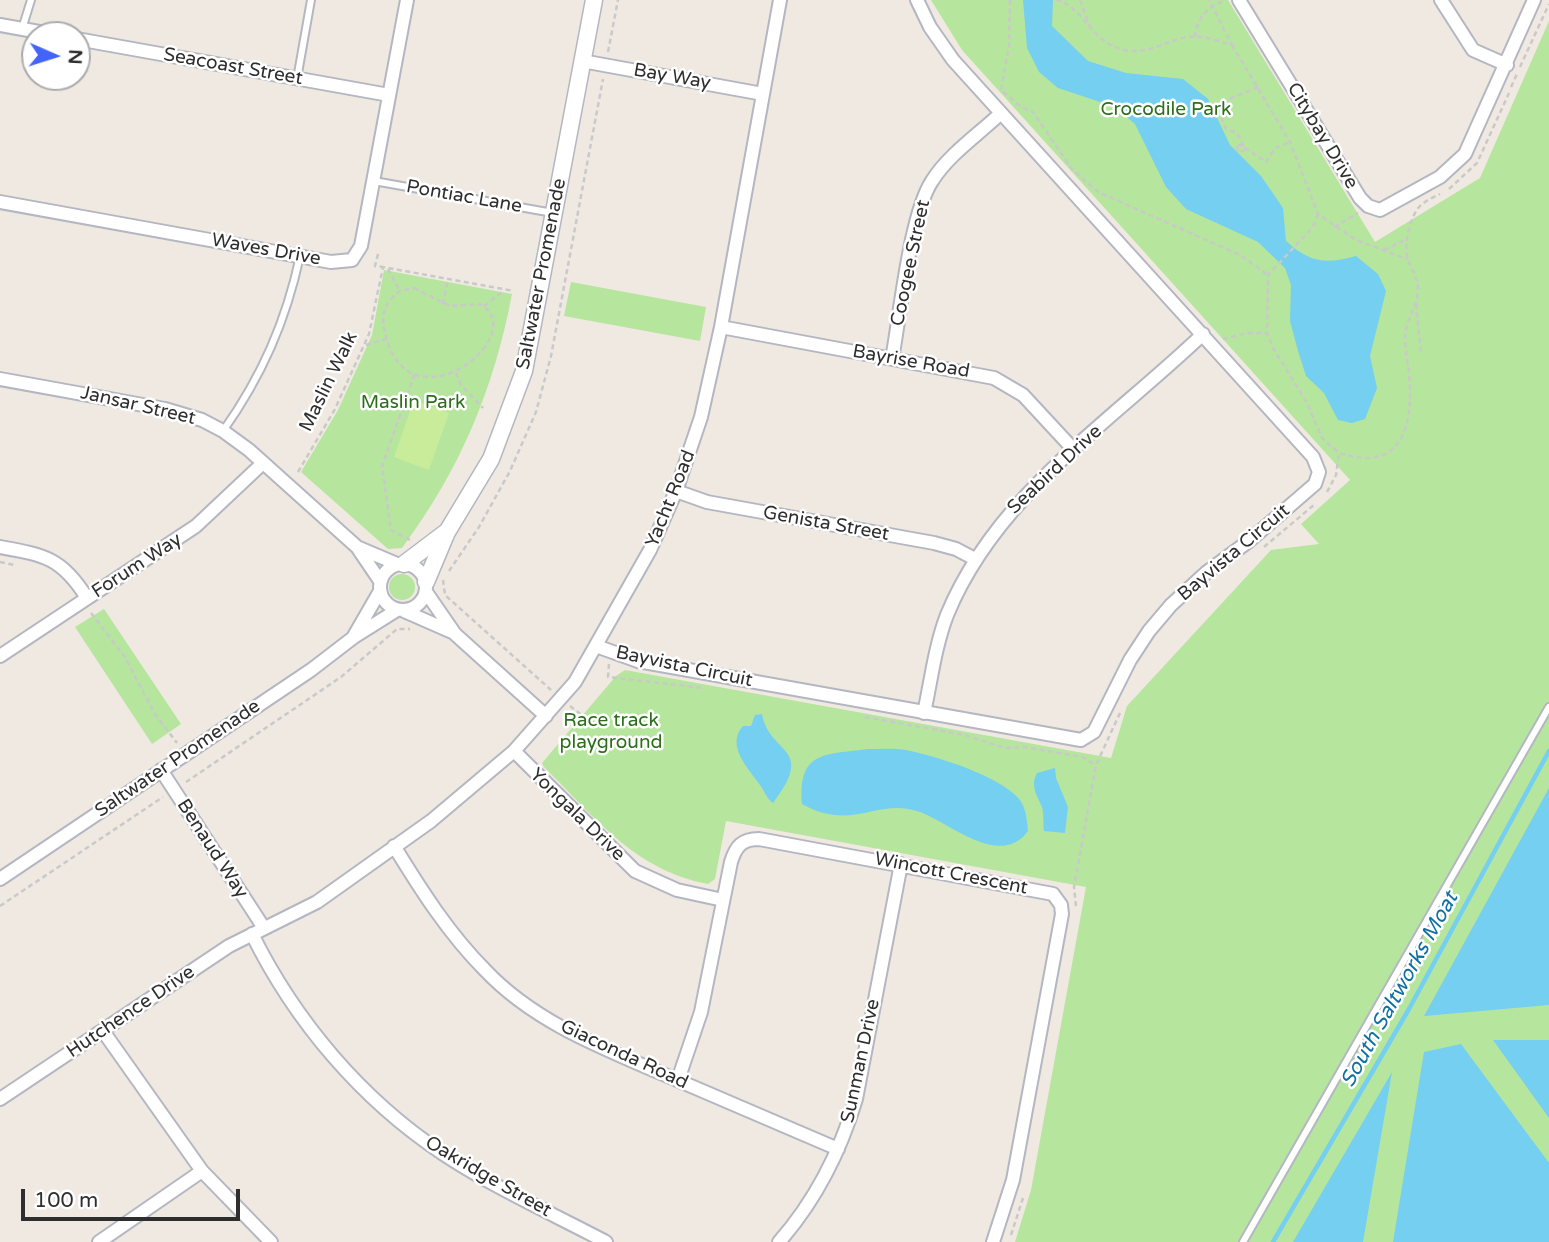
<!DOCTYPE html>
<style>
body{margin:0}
#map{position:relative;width:1549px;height:1242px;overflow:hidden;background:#efe9e1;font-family:"Varela Round",sans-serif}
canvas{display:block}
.north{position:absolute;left:21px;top:21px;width:70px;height:70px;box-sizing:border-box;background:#fff;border:2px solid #ababab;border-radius:50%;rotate:93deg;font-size:19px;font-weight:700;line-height:28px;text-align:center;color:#2e2e2e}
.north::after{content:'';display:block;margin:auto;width:24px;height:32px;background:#4264fb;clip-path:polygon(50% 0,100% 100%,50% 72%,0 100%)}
.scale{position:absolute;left:21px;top:1189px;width:219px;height:32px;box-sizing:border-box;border:4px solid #2e2e2e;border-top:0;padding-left:9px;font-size:21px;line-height:24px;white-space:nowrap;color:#2e2e2e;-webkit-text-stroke:5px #fff;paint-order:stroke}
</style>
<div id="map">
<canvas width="1549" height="1242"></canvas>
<div class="north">N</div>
<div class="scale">100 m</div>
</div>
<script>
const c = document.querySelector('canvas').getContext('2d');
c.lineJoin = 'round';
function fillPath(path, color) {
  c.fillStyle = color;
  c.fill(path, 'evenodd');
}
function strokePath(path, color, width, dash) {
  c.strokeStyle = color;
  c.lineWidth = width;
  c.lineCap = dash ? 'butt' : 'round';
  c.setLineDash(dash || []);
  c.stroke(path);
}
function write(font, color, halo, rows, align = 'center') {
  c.font = font + ' "Varela Round",sans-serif';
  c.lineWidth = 5;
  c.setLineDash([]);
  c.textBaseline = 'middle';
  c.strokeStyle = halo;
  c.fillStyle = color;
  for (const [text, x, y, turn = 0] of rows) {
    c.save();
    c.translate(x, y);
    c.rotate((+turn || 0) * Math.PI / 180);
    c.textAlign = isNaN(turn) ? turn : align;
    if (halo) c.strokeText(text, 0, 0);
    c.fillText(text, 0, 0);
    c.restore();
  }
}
fillPath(new Path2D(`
 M931 0H1228L1375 242 1480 178 1549 21V1242H1015L1031 1190 1086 887 726 821 715 879 708 884C634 870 595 817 544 767L542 763 616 676 625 670 1111 758 1127 706 1271 550 1319 544 1301 524 1350 480 962 50Z
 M384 270 512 294C494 389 460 470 402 548L388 549 301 472 338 410 372 335Z
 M571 282 706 307 700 341 564 316Z
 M389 587a13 13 0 1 1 26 0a13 13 0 1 1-26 0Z
 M104 609 181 724 152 744 75 627Z`), '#b6e59e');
fillPath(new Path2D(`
 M414 400 449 413 429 470 394 457Z`), '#c9ec9a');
fillPath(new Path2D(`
 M1023 0H1053L1052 26 1088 61 1126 73 1183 79 1208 99 1230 145 1261 176 1283 208 1286 241C1309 262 1325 265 1356 256L1378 274 1386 291 1370 356 1377 388 1365 419 1352 423 1338 420 1324 393 1306 376 1298 351 1290 321 1291 285 1285 268 1258 242 1186 209 1166 187 1135 124 1115 107 1058 88 1039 72 1027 48Z
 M762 714C769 755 817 746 773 803 767 799 765 792 760 785 749 769 725 746 743 726H751L755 715Z
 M868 749C881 749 894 748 906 750 936 756 1001 776 1020 800 1026 809 1027 820 1028 831 999 870 949 821 917 811 876 798 852 832 802 804 798 750 825 755 868 749Z
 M1055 768 1056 778 1068 807 1065 833 1044 831C1043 824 1044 814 1042 807 1037 795 1030 786 1037 773Z
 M1549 788V1005L1424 1016Z
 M1493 1040H1549V1118Z
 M1461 1044 1549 1163V1242H1393L1424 1052Z
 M1392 1072 1363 1242H1293Z`), '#75cff0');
strokePath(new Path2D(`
 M1273 1242 1409 1009 1549 751`), '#75cff0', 4.5);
const service = new Path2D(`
 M22 29 31 0
 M297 79 311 0
 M374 181 553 213
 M223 431C262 376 286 321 300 256
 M1243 1242 1549 707`);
const minor = new Path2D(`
 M1239 0 1360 198 1368 206 1380 210 1440 177 1465 154 1534 0
 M1441 0 1473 50 1507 65
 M0 25 56 35
 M77 39 389 95
 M582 61 763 94
 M0 202 331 262 352 260 361 246 407 0
 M721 327 994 378 1023 395 1074 450
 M892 359C900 316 910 214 932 181 948 155 979 134 1001 113
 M0 379 165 409 202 420 223 431 249 450 357 547 380 581
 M676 491 707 502 934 543 956 549 975 559
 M0 547C45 555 62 558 87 598
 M357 547 397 564
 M380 587a23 23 0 1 1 46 0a23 23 0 1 1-46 0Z
 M426 592 455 634 546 716
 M404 611 452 632
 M354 636 380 591
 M596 646 638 661 1081 740 1094 732 1130 660 1149 631 1171 605 1207 572 1249 541 1315 484 1319 472 1313 457 953 60 930 27 917 0
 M0 656 196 526 263 463
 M924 713C931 681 935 646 947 615 996 495 1112 421 1203 334
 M514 751 635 871 677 890 723 900
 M161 770 264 928
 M394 846C421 890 449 934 485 970 533 1021 600 1047 663 1074 721 1099 780 1124 838 1149
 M0 879 311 670 354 637 397 610
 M252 934C295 1021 361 1099 442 1153 493 1187 551 1213 606 1242
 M103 1031 202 1171 271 1242
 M678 1080 701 1012 731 862C736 846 742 839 759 839L1053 894 1061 905 1062 914 1013 1180 993 1242
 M0 1099 229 946 317 902 431 821 514 751 575 682 650 550 676 491 701 417 721 327 780 0
 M99 1242 202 1171
 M779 1242C816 1200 840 1152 856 1099L901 864`);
const tertiary = new Path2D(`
 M404 564 445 533
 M426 582 447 532 491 459 524 371 594 0`);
strokePath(service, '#b4b7c1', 10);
strokePath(minor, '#b4b7c1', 16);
strokePath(tertiary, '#b4b7c1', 19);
strokePath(new Path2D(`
 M1010 0 1009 46 1001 90 1020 106 1033 112 1072 169 1098 192 1240 255 1268 275
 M1056 0C1084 6 1090 43 1125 50 1149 55 1166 40 1189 37 1203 35 1218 41 1232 45L1209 0
 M1080 0 1091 29
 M1195 37C1198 15 1206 9 1225 0
 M1232 45 1290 142 1318 214 1356 240 1407 259
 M608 52 618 0
 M1520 67 1549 4
 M1258 87 1216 104 1226 129 1237 133 1245 149 1240 153 1235 146 1241 145 1266 162 1275 148 1290 142
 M1511 87 1517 74
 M1449 189 1477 163 1509 93
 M1318 214 1313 227 1268 275 1267 333 1273 348 1307 403 1322 438 1339 453
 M1334 227 1358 213
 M1384 250 1407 239
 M378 254 375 266 383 267
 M388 269 400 291
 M414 288 450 306 480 304C534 334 408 434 385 333 380 314 385 302 400 291Z
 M443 304 448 279
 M1416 304 1421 353
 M484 306 503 291
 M1223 339 1247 333H1267
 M366 345 386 339
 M456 373 461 385 483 408
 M298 472 335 409 369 334 383 267 514 291
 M1327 492 1336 475 1339 453C1403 474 1414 425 1409 372 1408 362 1405 351 1405 341 1404 322 1417 308 1418 290 1418 277 1412 271 1408 260 1403 246 1410 215 1421 205 1427 200 1434 197 1440 194
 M410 540 391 530 382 466 415 373
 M1264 547 1315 504
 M0 562 14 565
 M449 571 479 527 510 471 536 412 551 356 603 79
 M443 580 445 595 551 690
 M91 613 124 656 155 714 177 743
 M609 664 608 677 703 688
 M570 706 584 717
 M865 717 965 735 1005 748 1025 747 1082 757 1096 765
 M186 782 341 677 397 629H410
 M0 906 163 797
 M1076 906 1074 887 1096 765 1120 713
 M1011 1235 1023 1198`), '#c9c9c9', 2.5, [5, 3.5]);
strokePath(service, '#fff', 6);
strokePath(minor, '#fff', 12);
strokePath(tertiary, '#fff', 16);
write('19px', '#2e2e2e', '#fff', [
 ["Seacoast Street",233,67,10],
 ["Bay Way",672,77,10],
 ["Citybay Drive",1322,136,59],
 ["Pontiac Lane",464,197,10],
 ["Waves Drive",266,250,10],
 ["Coogee Street",911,263,-78],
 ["Saltwater Promenade",542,274,-79],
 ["Bayrise Road",911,362,10],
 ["Maslin Walk",329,382,-64],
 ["Jansar Street",138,406,13],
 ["Seabird Drive",1055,470,-43],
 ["Yacht Road",671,499,-68],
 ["Genista Street",826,524,10],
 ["Bayvista Circuit",1234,553,-40],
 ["Forum Way",137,566,-33],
 ["Bayvista Circuit",684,667,12],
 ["Saltwater Promenade",178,759,-34],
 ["Yongala Drive",577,815,44],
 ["Benaud Way",212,849,57],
 ["Wincott Crescent",951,874,11],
 ["Hutchence Drive",131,1012,-34],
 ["Giaconda Road",624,1055,25],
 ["Sunman Drive",861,1061,-78],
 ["Oakridge Street",488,1177,30]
]);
write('19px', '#2c6e1b', '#fff', [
 ["Crocodile Park",1166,110],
 ["Maslin Park",413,403],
 ["Race track",611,721],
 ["playground",611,743]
]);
write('italic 21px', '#0d6fa3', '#fff', [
 ["South Saltworks Moat",1400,990,-61]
]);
</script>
